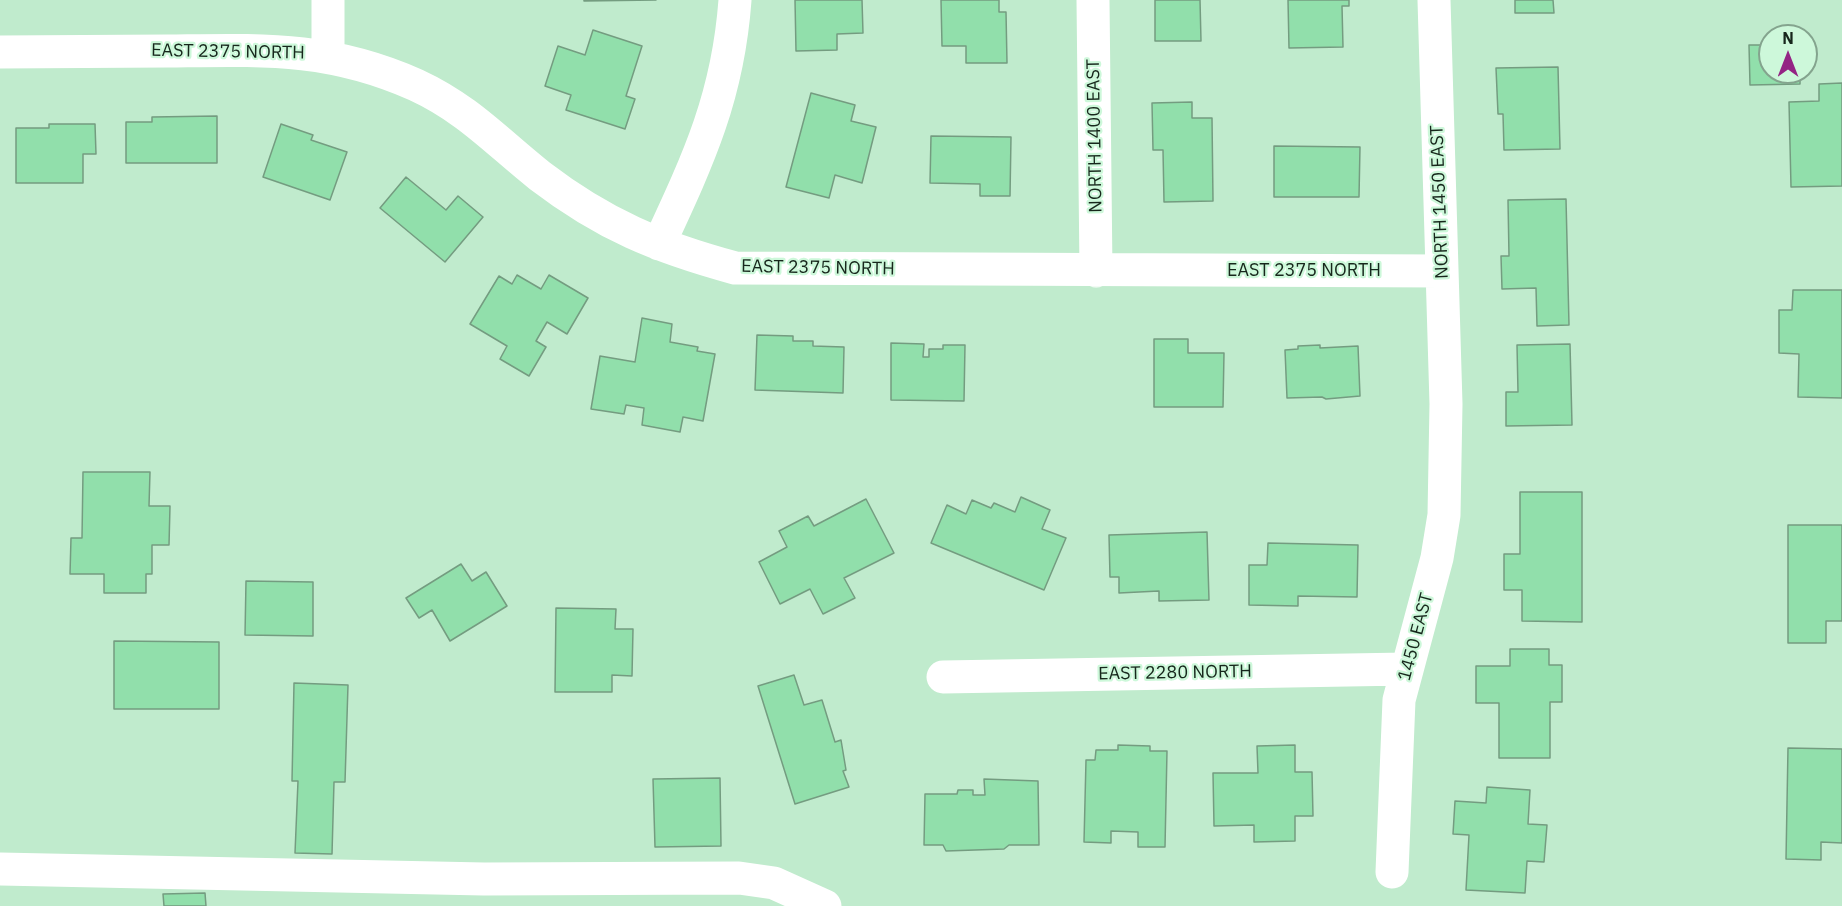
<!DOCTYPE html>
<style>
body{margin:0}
#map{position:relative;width:1842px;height:906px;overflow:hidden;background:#c0ebcd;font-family:"IBM Plex Sans",sans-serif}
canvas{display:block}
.north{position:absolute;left:1758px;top:24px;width:60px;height:60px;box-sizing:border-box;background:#cdf8da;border:2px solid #84a48e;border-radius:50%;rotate:0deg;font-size:16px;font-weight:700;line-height:24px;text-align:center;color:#17271c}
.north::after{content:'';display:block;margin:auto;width:21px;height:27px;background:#942484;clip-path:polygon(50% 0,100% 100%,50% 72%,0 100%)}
</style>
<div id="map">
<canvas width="1842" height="906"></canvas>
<div class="north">N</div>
</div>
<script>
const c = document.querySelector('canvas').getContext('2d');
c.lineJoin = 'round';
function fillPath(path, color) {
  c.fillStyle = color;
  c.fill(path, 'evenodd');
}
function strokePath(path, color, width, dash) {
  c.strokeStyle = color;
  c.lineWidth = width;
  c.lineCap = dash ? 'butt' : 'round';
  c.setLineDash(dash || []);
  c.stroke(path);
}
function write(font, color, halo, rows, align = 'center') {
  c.font = font + ' "IBM Plex Sans",sans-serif';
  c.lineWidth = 4.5;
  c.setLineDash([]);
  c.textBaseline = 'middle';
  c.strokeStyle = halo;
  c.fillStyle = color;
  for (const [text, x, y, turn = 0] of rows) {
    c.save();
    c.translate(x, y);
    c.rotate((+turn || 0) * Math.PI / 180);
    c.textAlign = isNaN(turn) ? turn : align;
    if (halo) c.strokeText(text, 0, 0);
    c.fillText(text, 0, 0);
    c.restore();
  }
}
const building = new Path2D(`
 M584 0H656L584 1Z
 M795 0H862L863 33 837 34V50L796 51Z
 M941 0H999V12H1006L1007 63H966V46H942Z
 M1155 0H1200L1201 41H1155Z
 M1288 0H1349V6H1342L1343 47 1289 48Z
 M1515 0H1553L1554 13H1515Z
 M593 30 642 46 626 96 635 99 625 129 566 110 571 95 545 86 558 46 585 55Z
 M1749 45H1770V72H1800V84L1750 85Z
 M1558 67 1560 149 1504 150 1503 114H1498L1496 68Z
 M1842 83V186L1791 187 1789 102 1819 101V84Z
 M811 93 855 105 851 121 876 127 862 183 835 175 829 198 786 187Z
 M1192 102V118H1212L1213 201 1164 202 1163 150H1153L1152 103Z
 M217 116V163H126V122H152V117Z
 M49 124H95L96 154H83V183H16V128H49Z
 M281 124 313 135 311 140 347 152 330 200 263 177Z
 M931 136 1011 137 1010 196H980V184L930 183Z
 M1274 146 1360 147 1359 197H1274Z
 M406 177 446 210 458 196 483 217 445 262 380 208Z
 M1566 199 1569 325 1537 326 1536 288 1502 289 1501 256H1509L1508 200Z
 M517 275 541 289 549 275 588 298 567 334 547 322 536 341 546 347 529 376 500 359 507 346 470 324 499 276 512 284Z
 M1793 290H1842V398L1798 397 1799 354 1779 353V310H1792Z
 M642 318 672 324 670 342 698 347 697 351 715 354 703 421 683 417 680 432 642 425 644 408 626 405 624 414 591 409 600 356 635 362Z
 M757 335 793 336V341H813V346L844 347 843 393 755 390Z
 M1154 339H1188V353H1224L1223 407H1154Z
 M891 343 924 344 923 357H929V349H943V345H965L964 401 891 400Z
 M1570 344 1572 425 1506 426V392H1518L1517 345Z
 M1320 345V348L1358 346 1360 396 1326 399 1322 397 1287 398 1285 350 1298 349V346Z
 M83 472H150L149 506H170L169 545H152V574H146V593H104V574H70L71 538H82Z
 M1520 492H1582V622L1522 621V590H1504V554H1520Z
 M1021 497 1050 510 1042 529 1066 538 1044 590 931 543 947 505 966 514 972 500 991 508 994 503 1015 512Z
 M866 499 894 553 844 578 855 598 823 614 810 589 780 604 759 562 787 547 779 531 808 516 814 526Z
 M1788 525H1842V621H1826V643H1788Z
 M1207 532 1209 600 1159 601V591L1119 593V577H1110L1109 535Z
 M1268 543 1358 545 1357 597 1298 596V606L1249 605V565H1267Z
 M461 564 472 581 486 572 507 606 450 641 432 610 419 618 406 598Z
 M246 581 313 582V636L245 635Z
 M556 608 616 609 615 629H633L632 676 612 675V692H555Z
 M114 641 219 642V709H114Z
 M1510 649H1549V665H1562V702H1550V758H1499V703H1476V666H1510Z
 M794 675 804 705 822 700 835 742 841 740 846 770 843 771 849 787 795 804 758 686Z
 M294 683 348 685 345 782H334L332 854 295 853 298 781H292Z
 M1118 745 1150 746V751H1167L1165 847H1138V832L1111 831V843L1084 842 1086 760H1095L1096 750H1118Z
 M1295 745V772H1312L1313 816H1295V841L1254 842V825L1214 826 1213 773H1258L1257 746Z
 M1788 748 1842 749V843L1821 842V860L1786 859Z
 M720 778 721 846 655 847 653 779Z
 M984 779 1038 781 1039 845H1009L1004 849 946 851 943 845H924L925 794H957L958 790H973V795H985Z
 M1487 787 1530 790 1528 824 1547 825 1544 862 1527 861 1525 893 1466 890 1469 835 1453 834 1455 801 1486 803Z
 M205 893 206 906H164L163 894Z`);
fillPath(building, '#91dfab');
strokePath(building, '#749c80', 1.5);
strokePath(new Path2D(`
 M328 0V56
 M1093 0 1096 271
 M0 52C56 52 112 51 168 51 261 50 329 46 416 85 468 109 497 142 540 176 604 225 658 247 735 268L1442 271
 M659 244C699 158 728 96 735 0
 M943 677 1406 669
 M0 869 484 879 739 878 774 883 825 906
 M1392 872 1399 700 1437 558 1444 515 1446 404 1434 0`), '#fff', 33);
write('18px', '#17271c', '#cdf8da', [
 ["EAST 2375 NORTH",228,52,1],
 ["NORTH 1400 EAST",1095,136,-91],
 ["NORTH 1450 EAST",1440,202,-92],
 ["EAST 2375 NORTH",818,268,1],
 ["EAST 2375 NORTH",1304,271],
 ["1450 EAST",1416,637,-75],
 ["EAST 2280 NORTH",1175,673,-1]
]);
</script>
